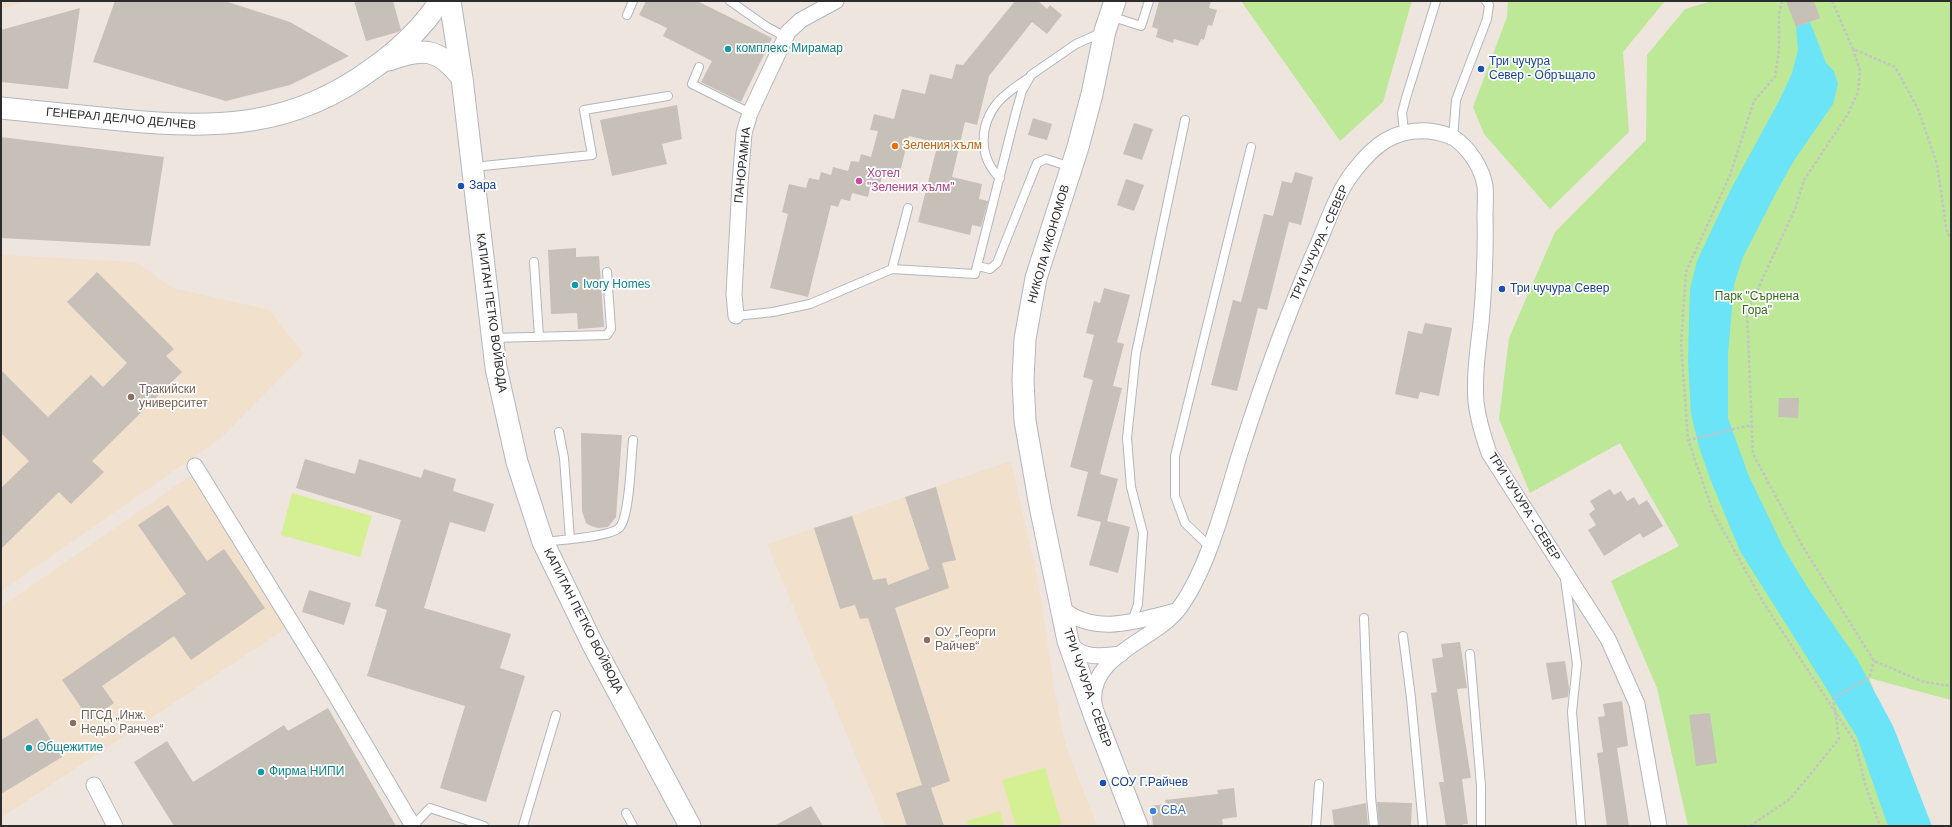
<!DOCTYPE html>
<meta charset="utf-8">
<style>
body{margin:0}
#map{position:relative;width:1952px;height:827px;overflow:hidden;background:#eee5de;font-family:Helvetica,sans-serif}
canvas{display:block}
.frame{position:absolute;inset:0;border:2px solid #2c2c2c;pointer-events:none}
</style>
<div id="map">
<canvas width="1952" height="827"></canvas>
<div class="frame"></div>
</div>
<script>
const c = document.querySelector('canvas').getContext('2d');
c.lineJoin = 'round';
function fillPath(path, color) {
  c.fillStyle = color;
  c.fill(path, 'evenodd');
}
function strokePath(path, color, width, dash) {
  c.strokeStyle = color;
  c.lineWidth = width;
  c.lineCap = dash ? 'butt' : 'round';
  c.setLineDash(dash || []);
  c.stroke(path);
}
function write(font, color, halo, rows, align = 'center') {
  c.font = font + ' Helvetica,sans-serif';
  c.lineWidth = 3.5;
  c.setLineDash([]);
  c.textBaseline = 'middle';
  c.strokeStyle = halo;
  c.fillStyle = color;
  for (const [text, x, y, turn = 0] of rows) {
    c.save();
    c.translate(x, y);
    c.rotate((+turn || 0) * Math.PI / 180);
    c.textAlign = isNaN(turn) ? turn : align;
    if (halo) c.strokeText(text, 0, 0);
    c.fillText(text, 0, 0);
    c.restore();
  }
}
fillPath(new Path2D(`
 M1 1H27L1 9Z
 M1 255 136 262 173 288 269 310 304 354 220 439 1 591Z
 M1011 461 1038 581 1056 699 1066 746 1097 826H885L767 544Z
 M190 476 288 627 1 818V607Z`), '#f1e0cc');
fillPath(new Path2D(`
 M1241 1H1413L1411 4 1383 102 1340 141Z
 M1508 1H1665L1623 52 1629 132 1550 209 1484 134 1473 107 1507 17Z
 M1712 1H1951V700L1869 678 1927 826H1688L1657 688 1611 581 1679 546 1620 443 1530 493 1499 419 1509 338 1555 232 1646 140 1647 55 1685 9Z`), '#bde897');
fillPath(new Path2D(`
 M292 493 372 516 360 557 281 535Z
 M1045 768 1062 826H1016L1002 780Z
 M1000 811 1004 826H968L967 821Z`), '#d5f092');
fillPath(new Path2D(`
 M1810 22 1826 63 1834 71 1838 84 1833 104 1793 162 1777 191 1743 257 1734 285 1728 354V418L1748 474 1783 547 1806 585 1857 659 1893 726 1932 826H1888L1857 737 1740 551 1711 481 1699 447 1691 414 1688 359 1689 322 1690 289 1697 261 1730 191 1779 101 1792 73 1798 50 1796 27Z`), '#6be4f7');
fillPath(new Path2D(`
 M115 1H225L290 22 349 56 290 85 226 101 93 62Z
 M354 1H393L401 30 398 32 366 41Z
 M646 1H697L772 38 741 102 701 82 712 61 663 36 667 28 639 15Z
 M1015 1H1038L1047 9 1050 5 1062 15 1047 34 1032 22 989 76 977 125 965 122 952 177 982 184 979 199 988 201 981 227 972 225 970 235 918 222 938 143 909 136 900 172 884 168 879 189 870 187 868 197 852 193 850 201 841 199 838 207 831 205 808 297 770 288 788 214 782 212 789 184 806 188 809 178 819 180 821 172 831 175 833 167 848 171 851 161 859 162 861 154 871 157 878 131 870 130 874 114 894 119 902 89 925 94 930 74 952 79 956 64 963 65Z
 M1159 1H1211L1209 8 1217 10 1212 26 1208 25 1204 40 1201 39 1198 46 1174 39 1173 43 1156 37 1158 29 1152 27Z
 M1786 1H1814L1820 18 1796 27Z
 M80 8 68 89 1 82V30Z
 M677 105 682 139 662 144 667 164 612 176 600 120Z
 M1033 118 1052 124 1047 140 1028 135Z
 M1134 123 1153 129 1142 160 1123 154Z
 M1 137 164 157 150 246 1 238Z
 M1295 172 1313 177 1301 225 1289 222 1267 310 1258 308 1237 391 1211 385 1233 300 1241 302 1264 214 1273 216 1282 181 1292 183Z
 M1126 179 1144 185 1134 211 1117 205Z
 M576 248V257L599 256 604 327 578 329 577 313 551 314 548 250Z
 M97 272 174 349 166 356 182 372 92 461 104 472 71 504 59 492 1 549V488L29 461 1 433V370L48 417 91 375 103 387 127 363 67 302Z
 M1104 288 1130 295 1117 342 1124 344 1113 386 1122 388 1100 474 1118 479 1107 521 1130 527 1118 573 1089 565 1101 522 1077 516 1088 472 1070 467 1093 380 1083 377 1094 335 1086 333 1094 301 1100 303Z
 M1425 323 1452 328 1439 396 1420 392 1418 399 1395 394 1408 331 1422 334Z
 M1779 398H1799L1798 418 1778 417Z
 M581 433 622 435 616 517 608 527 598 528 591 526 586 523 582 511Z
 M305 459 355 474 359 459 421 478 424 469 456 479 453 491 494 504 485 532 450 522 424 608 511 634 500 668 525 676 486 802 440 788 465 706 367 676 387 610 375 606 401 520 296 488Z
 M936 487 956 560 942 563 949 588 895 608 950 781 931 788 944 826H907L896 793 922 785 868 618 860 619 855 605 840 609 814 528 852 516 873 580 886 578 888 585 929 569 905 497Z
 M1610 489 1614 495 1621 491 1627 501 1634 497 1639 505 1647 500 1663 526 1643 538 1640 533 1604 556 1588 530 1596 525 1589 514 1595 509 1590 501Z
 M168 505 207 561 224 549 265 608 191 660 174 636 102 686 114 703 90 720 62 680 186 594 138 525Z
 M309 590 351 603 344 625 302 612Z
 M1460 642 1467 688 1457 689 1471 778 1462 779 1468 824H1463V826H1446L1439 782H1444L1431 693 1437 692 1432 659 1443 657 1441 644Z
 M1565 661 1569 688 1568 697 1552 700 1546 663Z
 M1622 701 1628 746 1617 748 1629 826H1607L1597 753 1603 752 1598 717 1605 716 1603 704Z
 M328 708 396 826H174L134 762 167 741 193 782 284 725 288 731Z
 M1710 713 1717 763 1696 766 1689 715Z
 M37 718 62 757 1 794V740Z
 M1234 788 1237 817 1222 819 1223 826H1153L1151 806 1166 804 1165 800 1218 794 1217 790Z
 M1377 802 1412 803 1411 826H1379Z
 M1366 803 1368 826H1334L1332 810Z
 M811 806 823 826H774Z`), '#c6c0b9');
const lane = new Path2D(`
 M730 1 767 27 786 37
 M627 15 633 1
 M1110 16 1141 26 1149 1
 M699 67 692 84 750 113
 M1404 131 1402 113 1406 98 1436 1
 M1453 138 1456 100 1487 19 1489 5 1486 1
 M473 167 592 155 584 110 668 96
 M1000 178C978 157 979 125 998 102 1006 93 1017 86 1027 79
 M908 208 892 269 975 274 1016 112 1022 91 1031 75 1076 44 1103 32
 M534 262 539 337
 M978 266 990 269 997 263 1037 163 1046 159 1071 167
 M736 316 773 312 810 304 892 269
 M492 338 607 335 611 329 607 272
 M559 432 564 458 570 539
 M543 542C558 540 610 537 619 528 630 518 631 457 633 440
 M1210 547 1185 523 1175 496V456L1251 147
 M1565 579 1577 664 1572 712 1581 826
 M1364 618 1371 797 1374 826
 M1132 622 1138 604 1143 533 1131 487 1127 438 1136 353 1185 120
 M1403 636 1411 698 1423 826
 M1470 654 1481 786V826
 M626 813 633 826
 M413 826 430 808 484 826
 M523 826 556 715
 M1316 826 1319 784`);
const street = new Path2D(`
 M736 316 734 294 740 184 744 133 750 113 788 32 801 20 836 1
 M195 466 322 672 413 826
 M1062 608C1094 637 1140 620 1176 611
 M1069 642C1081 660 1102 656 1121 654
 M1094 704C1088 656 1152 641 1177 611 1208 572 1226 497 1241 450 1264 378 1290 306 1321 237 1330 215 1339 190 1354 171 1374 145 1395 128 1429 131 1437 132 1446 134 1454 138 1469 148 1482 168 1485 186 1486 196 1485 207 1485 217 1486 253 1484 288 1481 323 1478 349 1474 375 1476 402 1478 420 1483 436 1489 453L1608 639 1637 704 1659 826
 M94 785 115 826`);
const secondary = new Path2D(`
 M450 1 462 78 496 368 517 462 543 542 592 643 690 826
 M1115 1 1105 31 1092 94 1078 147 1036 278 1025 339 1023 380 1025 421 1040 506 1068 641 1095 717 1137 826
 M389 60C423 47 439 48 462 78
 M1 108C41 112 81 116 121 120 216 129 292 128 372 69 398 51 422 28 440 1`);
strokePath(lane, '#b2b6c0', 10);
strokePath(street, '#b2b6c0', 17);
strokePath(secondary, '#b2b6c0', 23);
strokePath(new Path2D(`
 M1782 1 1779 14V50L1775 77 1754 101 1730 175 1686 272 1681 344 1688 440 1713 512 1763 602 1855 742 1865 784 1880 826
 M1832 1 1853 49 1895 67 1918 109 1937 164 1947 233 1951 238
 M1853 49 1860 70 1858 92 1848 114 1804 180 1795 209 1747 312 1753 454 1803 547 1874 661 1924 682 1951 686
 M1688 440 1752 425
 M1750 826 1790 799 1839 739 1833 698 1869 678 1874 661`), '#c4c4c4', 2.5, [3, 2]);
strokePath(lane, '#fff', 8);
strokePath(street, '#fff', 15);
strokePath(secondary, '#fff', 21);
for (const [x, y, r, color] of [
 [728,49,4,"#0f9aa8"],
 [1481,69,4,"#1a4fb4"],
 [895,146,4,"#e8710a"],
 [859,181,4,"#d1479c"],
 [461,186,4,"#1a4fb4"],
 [575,285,4,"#0f9aa8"],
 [1502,289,4,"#1a4fb4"],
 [131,397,4,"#8d6e63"],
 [927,640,4,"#8d6e63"],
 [73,723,4,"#8d6e63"],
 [29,748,4,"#0f9aa8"],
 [261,772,4,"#0f9aa8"],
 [1103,783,4,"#1a4fb4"],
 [1153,811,4,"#3f7fe0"]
]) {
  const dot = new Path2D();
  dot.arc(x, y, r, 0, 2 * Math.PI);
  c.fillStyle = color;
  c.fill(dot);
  strokePath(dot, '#fff', 1.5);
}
write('12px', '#0d838f', '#fff', [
 ["комплекс Мирамар",736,49],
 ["Ivory Homes",583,285],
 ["Общежитие",37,748],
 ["Фирма НИПИ",269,772]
], 'left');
write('12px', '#164399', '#fff', [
 ["Три чучура",1489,62],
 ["Север - Обръщало",1489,76],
 ["Зара",469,186],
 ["Три чучура Север",1510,289],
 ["СОУ Г.Райчев",1111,783]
], 'left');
write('12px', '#2c2c2c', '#fff', [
 ["ГЕНЕРАЛ ДЕЛЧО ДЕЛЧЕВ",121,119,5],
 ["ПАНОРАМНА",743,165,-84],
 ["ТРИ ЧУЧУРА - СЕВЕР",1320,243,-66],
 ["НИКОЛА ИКОНОМОВ",1049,244,-74],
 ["КАПИТАН ПЕТКО ВОЙВОДА",491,313,82],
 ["ТРИ ЧУЧУРА - СЕВЕР",1524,507,58],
 ["КАПИТАН ПЕТКО ВОЙВОДА",583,621,63],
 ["ТРИ ЧУЧУРА - СЕВЕР",1087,688,71]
]);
write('12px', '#c56008', '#fff', [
 ["Зеления хълм",903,146]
], 'left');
write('12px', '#b23c85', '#fff', [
 ["Хотел",867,174],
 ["\"Зеления хълм\"",867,188]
], 'left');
write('12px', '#346f16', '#fff', [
 ["Парк \"Сърнена",1757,297],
 ["Гора\"",1757,311]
]);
write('12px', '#785e54', '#fff', [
 ["Тракийски",139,390],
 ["университет",139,404],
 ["ОУ „Георги",935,633],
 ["Райчев“",935,647],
 ["ПГСД „Инж.",81,716],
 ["Недьо Ранчев“",81,730]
], 'left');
write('12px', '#366cbe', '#fff', [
 ["CBA",1161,811]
], 'left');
</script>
